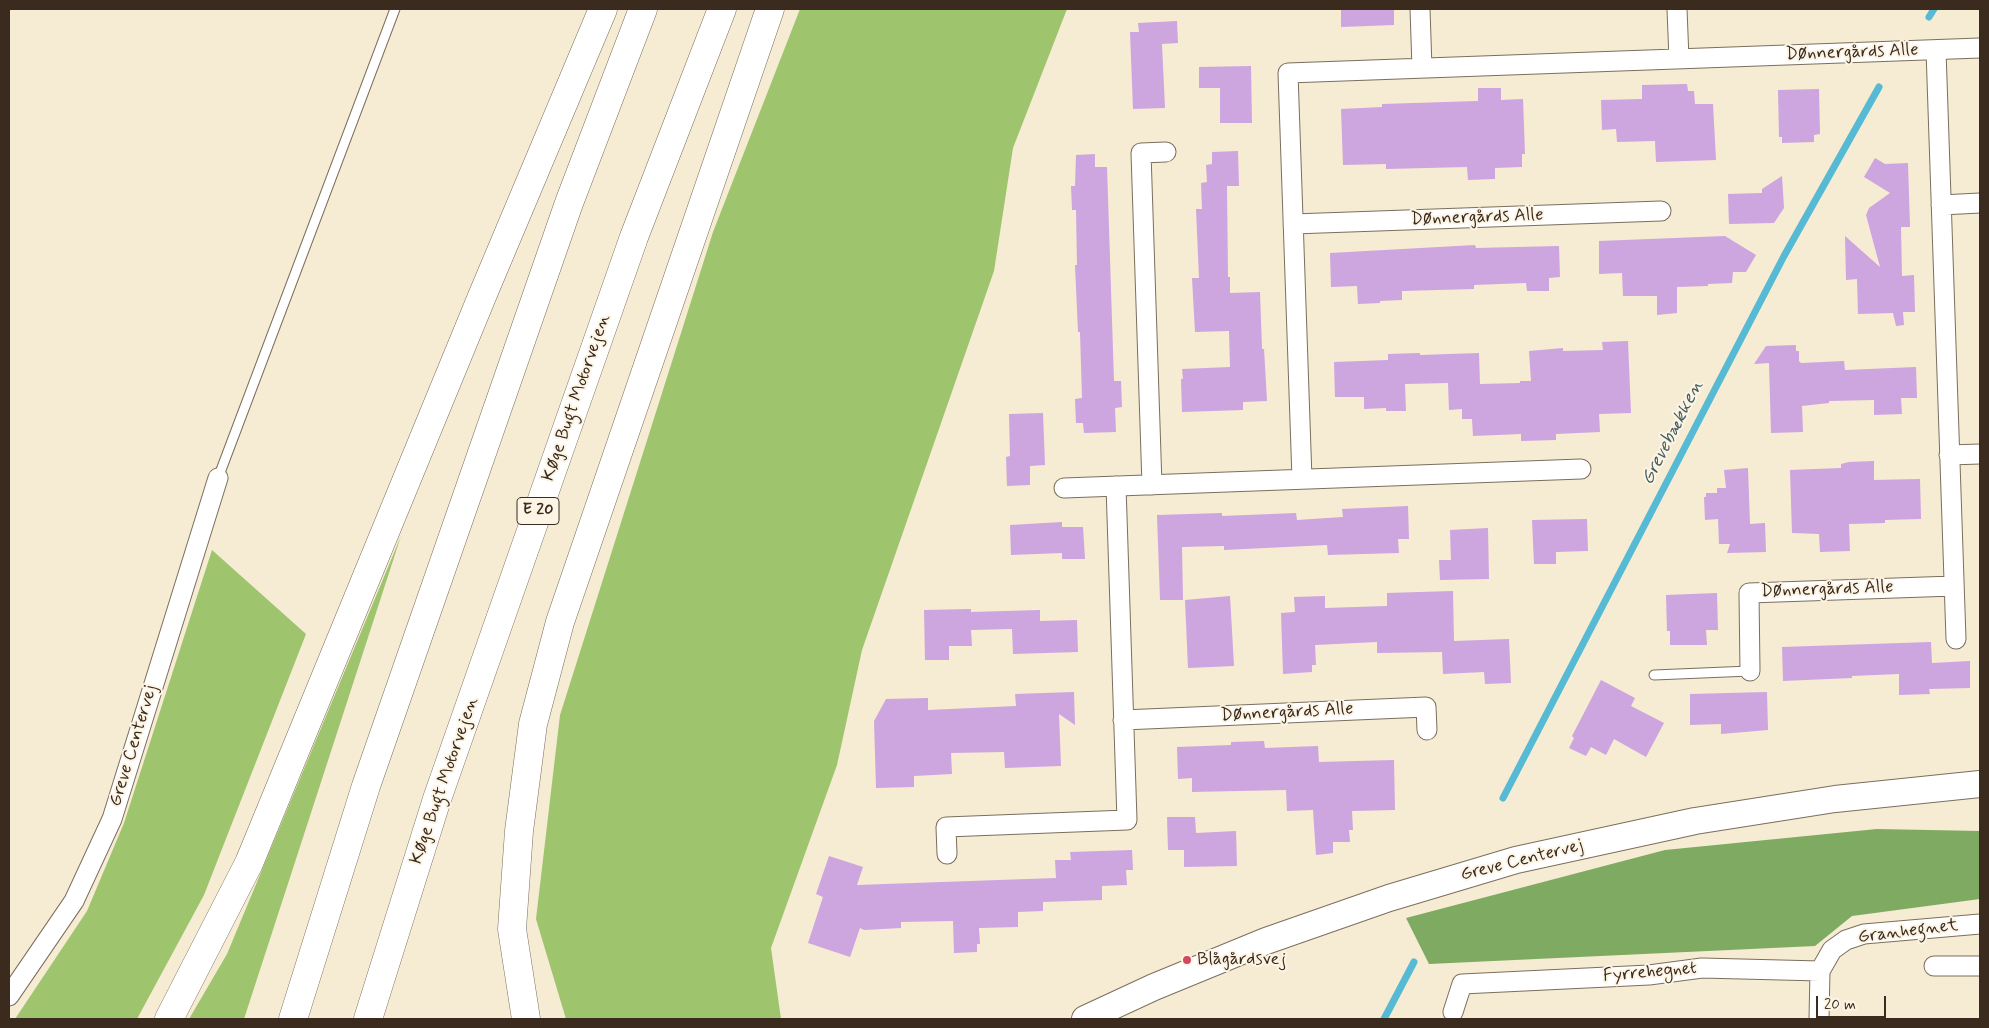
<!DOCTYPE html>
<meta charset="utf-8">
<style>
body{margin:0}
#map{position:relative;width:1989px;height:1028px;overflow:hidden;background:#f6ebd3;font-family:Mynerve,sans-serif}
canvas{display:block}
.frame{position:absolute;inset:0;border:10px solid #3b2a1e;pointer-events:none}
.scale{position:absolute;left:1816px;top:996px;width:70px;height:22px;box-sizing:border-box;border:2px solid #3b2a1e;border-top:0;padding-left:6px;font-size:15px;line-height:18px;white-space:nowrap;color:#3b2a1e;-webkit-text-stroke:4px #fcf5e5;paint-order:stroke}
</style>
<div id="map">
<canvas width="1989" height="1028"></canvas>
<div class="frame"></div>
<div class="scale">20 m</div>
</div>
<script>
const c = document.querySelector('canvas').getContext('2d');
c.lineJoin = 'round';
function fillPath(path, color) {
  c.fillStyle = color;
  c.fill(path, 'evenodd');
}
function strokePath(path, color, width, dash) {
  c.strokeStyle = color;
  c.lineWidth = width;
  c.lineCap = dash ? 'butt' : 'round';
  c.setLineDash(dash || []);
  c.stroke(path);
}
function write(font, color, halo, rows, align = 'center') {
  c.font = font + ' Mynerve,sans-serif';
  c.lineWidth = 4;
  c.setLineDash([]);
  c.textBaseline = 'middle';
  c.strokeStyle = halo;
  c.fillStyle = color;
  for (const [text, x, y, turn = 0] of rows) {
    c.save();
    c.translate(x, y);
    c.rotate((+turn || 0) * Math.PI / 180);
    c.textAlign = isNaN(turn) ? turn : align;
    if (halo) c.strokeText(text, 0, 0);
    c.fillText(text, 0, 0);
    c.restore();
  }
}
fillPath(new Path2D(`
 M800 9H1067L1013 148 994 271 862 650 837 765 771 948 781 1019H566L536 919 560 715 713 232Z
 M401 536 244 1019H189L227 954Z
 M212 550 306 634 204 895 137 1019H15L87 911 124 823Z`), '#9fc46e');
fillPath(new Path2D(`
 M1877 829 1980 831V899L1852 916 1815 946 1429 964 1406 918 1665 850Z`), '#7faa61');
strokePath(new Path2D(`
 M1929 17 1934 9
 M1503 798 1784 256 1879 87
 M1384 1019 1414 962`), '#56bad4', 7);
fillPath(new Path2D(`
 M1341 9H1394V25L1341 27Z
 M1177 21 1178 43 1162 44 1165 108 1133 109 1130 32H1139L1138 23Z
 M1251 66 1252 123H1220V88H1199V67Z
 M1687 84 1688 91H1694L1695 104H1713L1716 160 1656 162 1655 141 1617 142 1616 129 1602 130 1601 100 1642 99V85Z
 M1478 88H1501V100L1523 99 1525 154H1522V167L1495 168V179L1468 180 1467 167 1386 169V164L1343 165 1341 109 1382 107V104L1478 101Z
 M1819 89 1820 134 1814 135V142L1782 143V137H1779L1778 90Z
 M1238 151 1239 186H1227L1228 277H1230V293L1260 292 1262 349H1264L1267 401 1243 402V410L1182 412 1181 379H1183L1182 369 1230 367 1229 331 1195 332 1192 278H1199L1196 209H1202L1201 183 1207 182 1206 165 1212 164V152Z
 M1095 154V167H1107L1114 381H1121L1122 407 1115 408 1116 432 1084 433 1083 423H1076L1075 399 1082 398 1080 332H1078L1075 265H1077L1076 210H1072L1071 186H1075L1076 155Z
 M1875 158 1885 164 1908 163 1910 227H1901L1902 276 1914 275 1915 312H1903L1904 325 1896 326 1893 313 1858 314 1857 279 1846 280 1845 236 1880 267 1866 215 1869 208 1890 193 1864 177Z
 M1782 176 1784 208 1774 223 1729 224 1728 194 1762 193V189Z
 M1725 236 1756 255 1746 272H1733L1732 283 1708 284V286L1677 287V313L1657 315V296H1623L1622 273 1599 274V241Z
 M1475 245 1476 248 1559 246 1560 277 1549 278V291H1527L1526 283 1474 285V289L1402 291V300L1380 301V303L1358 304 1357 286 1331 287 1330 253Z
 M1628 341 1631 413 1599 414 1600 432 1556 434V440L1521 441V434L1473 436 1472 419H1462V409L1449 410 1448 383 1405 384 1406 411H1386V408L1364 409V397H1335L1334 362 1388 360V354L1420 353V355L1479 353 1480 384 1520 383V381H1531L1529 351 1563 348V351L1603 350 1602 342Z
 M1796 345V351H1799V361L1801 363 1844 361 1845 370 1916 367 1917 398H1901L1902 414 1874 415V400L1829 401V403L1802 406 1803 432 1771 433 1769 363 1754 364 1766 346Z
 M1043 413 1045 465 1030 466V485L1007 486 1006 457 1010 456 1009 414Z
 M1874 461V480L1920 479 1921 519 1885 520V523L1849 524 1850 551 1820 552 1819 534 1792 533 1790 470 1841 468V464L1849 462Z
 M1748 468 1750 524 1765 523 1766 552 1727 553 1730 544H1719L1718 519 1705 520 1704 497H1706V493H1717V488H1726L1724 470Z
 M1408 506 1409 539H1398L1399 553 1328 555 1327 545 1224 550V546L1182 547 1183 600H1160L1157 515 1222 513V516L1296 513 1297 520 1343 517 1342 509Z
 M1587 519 1588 551 1556 552V564H1534L1532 520Z
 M1062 522V527H1083L1085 559H1062V553L1011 555 1010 525Z
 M1488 528 1489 579 1440 580 1439 560H1451L1450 530Z
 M1453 591 1454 641 1509 639 1511 683 1485 684 1484 672 1443 674 1442 652 1377 653V642L1315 645 1316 665H1312V672L1283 674 1281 613 1295 612 1294 597 1325 596V608L1387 606V593Z
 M1717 593 1718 630H1706L1707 645H1670V631H1667L1666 595Z
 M1230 596 1234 666 1188 668 1185 600Z
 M971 609V612L1040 610V621L1077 620 1078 652 1013 654 1012 629 971 630 972 646H949V660H925L924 610Z
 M1931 642 1932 663 1970 661V688L1929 689 1930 694 1899 695V674L1852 676V678L1783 681 1782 647Z
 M1601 680 1635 698 1631 706 1664 723 1646 757 1614 739 1606 755 1591 747 1586 756 1569 748 1574 738 1572 736Z
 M1074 692 1075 725 1059 714 1061 766 1005 768 1004 752 951 753 952 774 914 776V787L876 788 874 721 886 699 928 698V710L1016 706 1015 694Z
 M1767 692 1768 730 1721 734V724L1690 725V694Z
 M1264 741 1265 748 1318 746 1319 762 1394 760 1395 810 1352 811 1353 830H1349L1350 842H1333V853L1316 855 1313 810 1287 811 1286 790 1192 792V778L1178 779 1177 747 1231 745V742Z
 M1167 817H1195L1196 833 1236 831 1237 866 1184 867V850H1168Z
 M1132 850 1133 870H1126L1127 885 1102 886V900L1043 902V911L1018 912V927L979 928 980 944H977V952L954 953 953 921 901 922V928L864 930 860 928 850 957 808 943 823 897 816 894 829 856 863 867 857 885 1056 878 1055 860H1071L1070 852Z`), '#cda5df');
const lane = new Path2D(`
 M218 478 395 9
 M1654 675 1750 671`);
const street = new Path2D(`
 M1420 9 1422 68
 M1677 9 1679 59
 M1936 50 1956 639
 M1941 205 1980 203
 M1293 224 1661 211
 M1949 455 1980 454
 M1302 479 1288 73 1980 48
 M1152 485 1141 153 1166 152
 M1064 488 1581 469
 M1750 671 1749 593 1954 586
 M1123 720 1426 707 1427 730
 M947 854 946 827 1127 820 1116 486
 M1934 966H1980
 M1820 971 1832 950 1846 940 1864 934 1980 924
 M9 996 74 901 112 819 218 478
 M1453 1012 1462 984 1649 975 1702 968 1820 971 1819 1019`);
const secondary = new Path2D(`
 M1085 1019 1154 987 1266 941 1389 898 1516 860 1695 821 1835 799 1980 784`);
const highway = new Path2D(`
 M169 1019 249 863 483 294 603 9
 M293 1019 366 786 569 203 643 9
 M368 1019 437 799 634 237 722 9
 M526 1019 512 929 519 831 533 724 560 622 770 9`);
strokePath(lane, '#7c6e5d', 11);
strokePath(street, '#7c6e5d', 21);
strokePath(secondary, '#7c6e5d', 28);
strokePath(highway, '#7c6e5d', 29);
strokePath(lane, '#fff', 9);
strokePath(street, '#fff', 19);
strokePath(secondary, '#fff', 26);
strokePath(highway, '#fff', 28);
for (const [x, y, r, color] of [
 [1187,960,5,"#d1495b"]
]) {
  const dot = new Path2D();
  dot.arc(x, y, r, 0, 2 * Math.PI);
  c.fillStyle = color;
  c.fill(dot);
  strokePath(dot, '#fcf5e5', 2);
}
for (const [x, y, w] of [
 [538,511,42]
]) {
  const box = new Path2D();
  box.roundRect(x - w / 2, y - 13.5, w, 27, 4);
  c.fillStyle = '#fcf5e5';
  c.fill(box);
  strokePath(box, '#3b2a1e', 1);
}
write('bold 16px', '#3b2a1e', null, [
 ["E 20",538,511]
]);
write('18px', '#3b2a1e', '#fcf5e5', [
 ["Dønnergårds Alle",1852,53,-2],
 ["Dønnergårds Alle",1477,218,-2],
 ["Køge Bugt Motorvejen",577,398,-71],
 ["Dønnergårds Alle",1827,590,-2],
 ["Dønnergårds Alle",1287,713,-3],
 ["Greve Centervej",134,746,-73],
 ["Køge Bugt Motorvejen",445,781,-71],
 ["Greve Centervej",1522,861,-14],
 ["Granhegnet",1908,932,-7],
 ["Fyrrehegnet",1650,973,-5]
]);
write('18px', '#3b2a1e', '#fcf5e5', [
 ["Blågårdsvej",1197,960]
], 'left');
write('italic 19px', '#445c5e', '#fcf5e5', [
 ["Grevebækken",1673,433,-63]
]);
</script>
